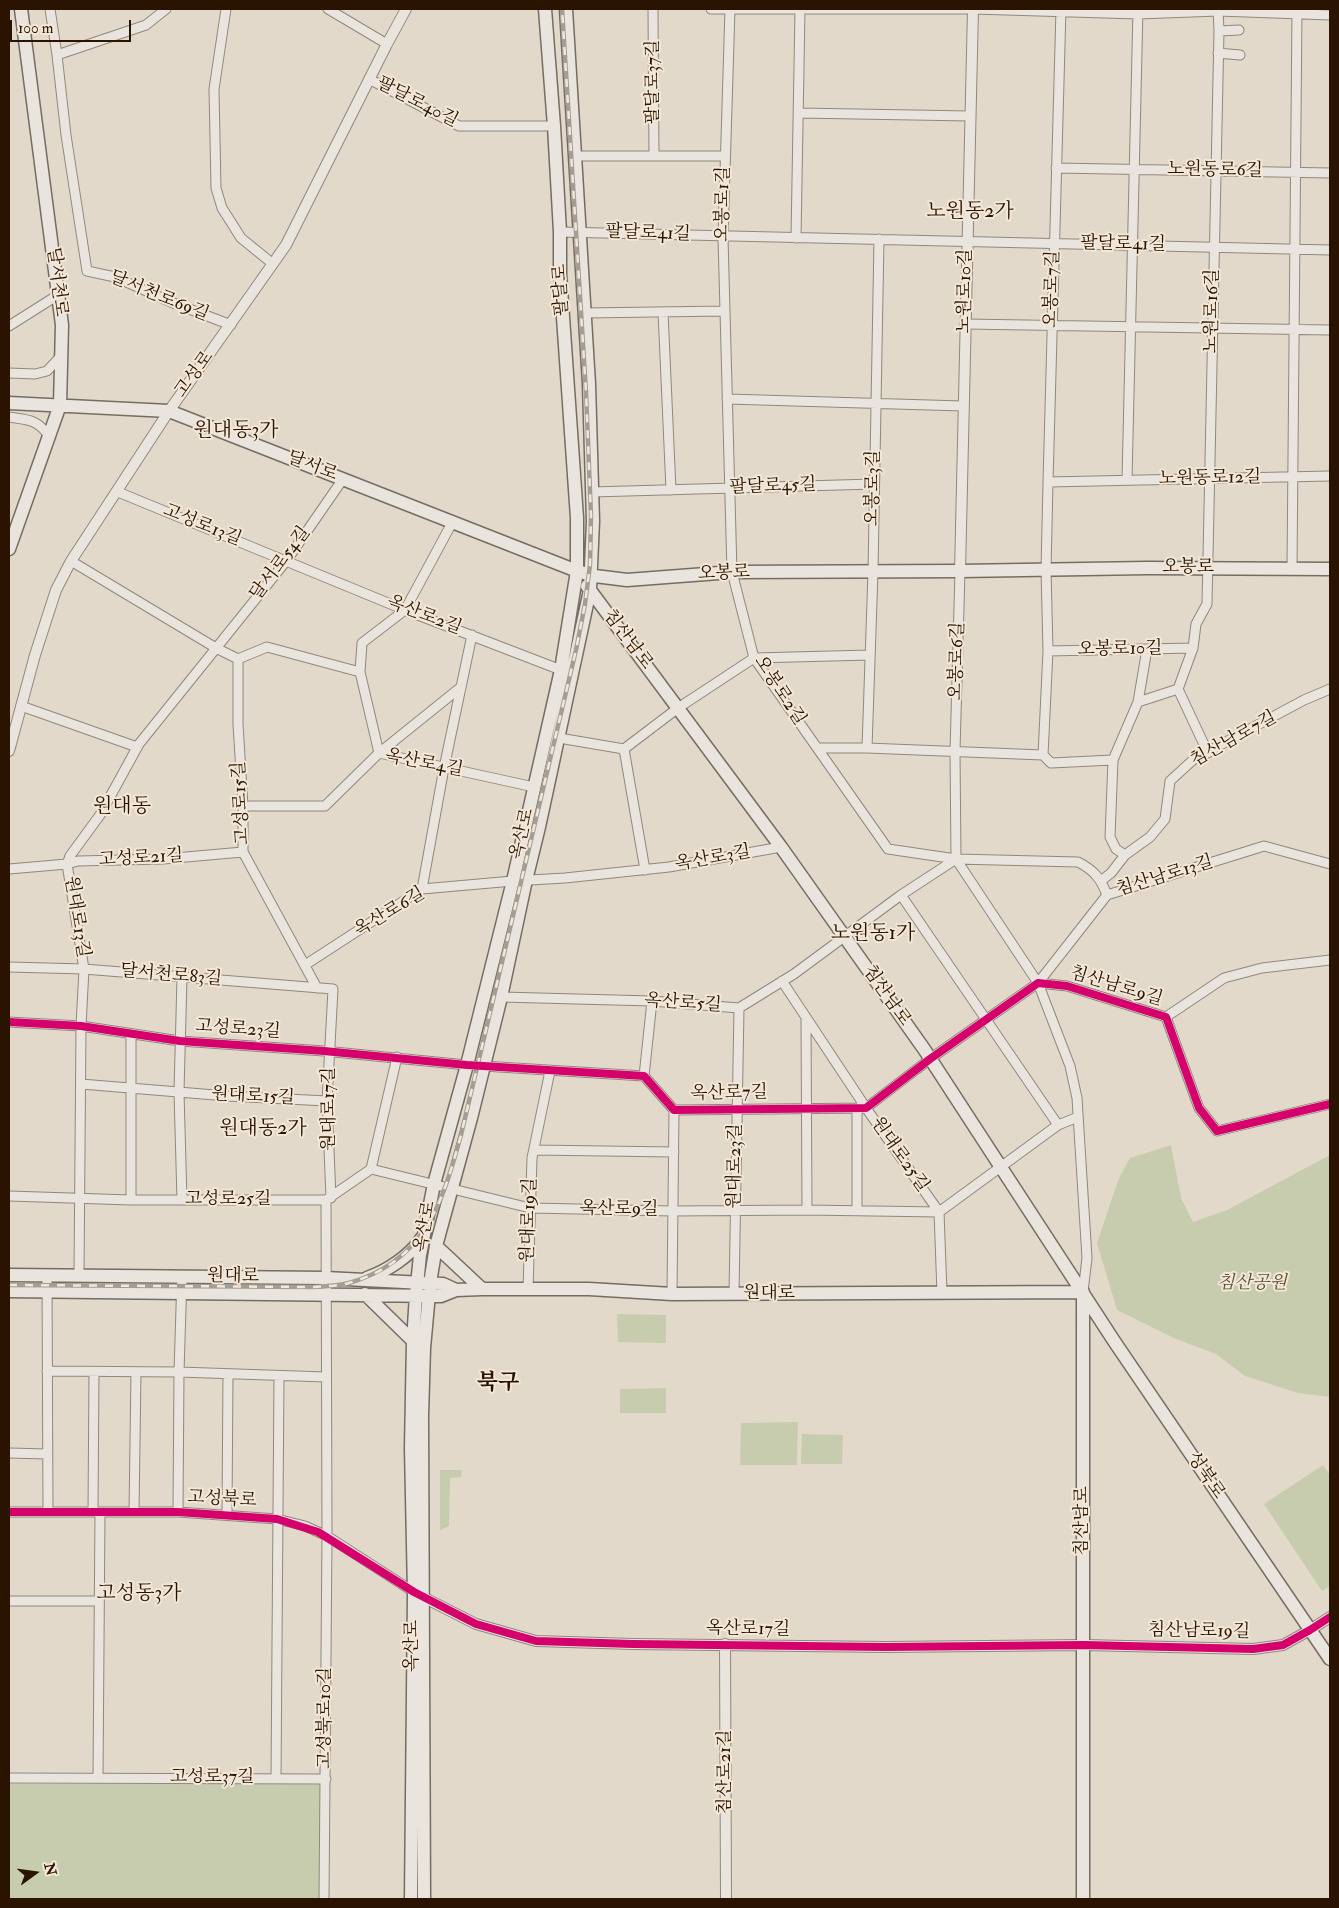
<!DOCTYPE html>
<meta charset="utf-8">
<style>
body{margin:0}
#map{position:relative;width:1339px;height:1908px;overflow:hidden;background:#e2d9cb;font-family:"IM FELL Double Pica",serif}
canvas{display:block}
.frame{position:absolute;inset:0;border:10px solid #2a1300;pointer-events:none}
.north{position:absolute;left:10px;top:1848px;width:50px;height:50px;-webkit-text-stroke:4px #f3e7d7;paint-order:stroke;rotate:76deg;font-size:14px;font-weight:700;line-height:20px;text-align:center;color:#2a1300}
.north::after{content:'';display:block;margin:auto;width:18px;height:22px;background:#2a1300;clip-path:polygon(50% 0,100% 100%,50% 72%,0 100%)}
.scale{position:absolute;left:10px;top:20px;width:121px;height:22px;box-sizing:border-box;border:2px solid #2a1300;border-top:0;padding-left:6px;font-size:15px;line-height:18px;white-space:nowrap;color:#2a1300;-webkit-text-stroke:4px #f3e7d7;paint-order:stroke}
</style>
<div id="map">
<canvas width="1339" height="1908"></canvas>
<div class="frame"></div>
<div class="north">N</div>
<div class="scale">100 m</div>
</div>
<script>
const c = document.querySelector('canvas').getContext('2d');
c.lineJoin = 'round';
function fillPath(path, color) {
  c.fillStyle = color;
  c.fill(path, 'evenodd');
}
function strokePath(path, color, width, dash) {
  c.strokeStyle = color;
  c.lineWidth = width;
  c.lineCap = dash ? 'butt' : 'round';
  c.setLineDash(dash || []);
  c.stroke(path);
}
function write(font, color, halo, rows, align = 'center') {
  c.font = font + ' "IM FELL Double Pica","Noto Serif KR",serif';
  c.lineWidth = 4;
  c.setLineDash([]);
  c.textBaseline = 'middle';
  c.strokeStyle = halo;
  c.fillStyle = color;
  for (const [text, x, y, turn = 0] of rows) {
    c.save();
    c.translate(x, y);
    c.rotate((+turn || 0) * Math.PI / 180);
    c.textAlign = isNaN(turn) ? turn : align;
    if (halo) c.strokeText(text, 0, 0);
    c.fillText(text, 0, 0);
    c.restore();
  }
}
fillPath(new Path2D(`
 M1171 1145 1181 1198 1193 1222 1227 1210 1330 1155V1397L1298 1393 1245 1376 1216 1354 1176 1339 1117 1310 1097 1243 1119 1178 1130 1158Z
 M617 1314 666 1315V1343L618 1342Z
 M666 1388V1413H620V1389Z
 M798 1422 797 1465H740L741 1423Z
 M802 1434 843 1435 842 1464H801Z
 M1323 1465 1330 1475V1586L1322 1591 1264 1504Z
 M440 1470H462L461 1477 450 1478 449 1526 440 1530Z
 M9 1784H320L321 1899H9Z`), '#c8ccae');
const minor = new Path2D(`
 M50 9 57 55 66 135 87 271 115 277 171 302 231 325
 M226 9 214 89 216 188 222 208 241 238 273 264
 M328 9 387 44
 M653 9 654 156
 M711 9H973L1138 14 1218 11 1330 15
 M730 9 723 237 732 572 754 658 888 849 956 859 1078 862C1094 870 1101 879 1107 895
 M1219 31 1239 30
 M1218 53 1240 55
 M57 55 146 25 166 9
 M369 79 459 126H554
 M799 113 970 116
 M576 156H725
 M1056 168 1330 173
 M560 232 1330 250
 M796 238 800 9
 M663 312 671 490
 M585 313 725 311
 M965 324 1330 330
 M9 326 58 295
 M9 373 35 374 47 371 61 356
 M727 399 963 406
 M9 417C28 420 37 419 49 436
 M1127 480 1138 9
 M1048 482 1330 476
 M118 492 405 610 561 670
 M592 492 874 484
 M71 561 216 648 238 659
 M1292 569 1297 9
 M1048 651 1193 648
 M238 659V724L243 806V852L317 988
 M238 659 267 647 360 672
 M1138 702 1178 689
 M21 706 137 747
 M559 738 624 749
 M818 748H867L1043 755 1051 763 1113 760
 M867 748 873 572 879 239
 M624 749 678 708 754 658 870 655
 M624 749 645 870
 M379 753 360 672 362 643 405 610 453 521
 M379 753 534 787
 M1208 753 1178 689 1193 648 1196 624 1207 604 1219 31 1218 9
 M1043 755 1048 651 1046 570 1048 482 1061 9
 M243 806H325L379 753 461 687
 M1125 855 1116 849 1110 837 1113 760 1138 702 1147 649
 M956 859 1038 983 1070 1066 1077 1098 1087 1258 1083 1292
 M956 859 955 751 960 571
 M9 869 67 864 78 861 163 859 243 852
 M1102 880 1111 873 1125 855 1150 837 1165 819 1170 781 1194 759 1304 700 1330 689
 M422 889 444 768 472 635
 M901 895 1058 1125
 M305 965 422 889 513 881 565 878 669 867 781 847
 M9 967 84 969 333 989 327 1101 331 1198
 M782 981 866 1108 939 1212 942 1293
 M1038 983 1107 895 1264 846 1330 864
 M501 997 652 1001 739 1008 794 974 901 895 956 859
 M1166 1017 1224 978 1262 968 1330 960
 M806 1018 807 1210
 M9 1022 81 1026 180 1041 324 1051 467 1065 644 1076 674 1110 866 1108 930 1059 1038 983 1067 986 1166 1017 1199 1108 1217 1131 1330 1104
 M131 1034V1200
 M644 1076 652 1001
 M81 1084 227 1096 327 1101
 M534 1150 674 1152
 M371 1169 530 1208 673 1211 807 1210 939 1212 1058 1125 1078 1117
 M9 1196 131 1200H326
 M182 1200 179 1092 182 977
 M857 1210V1108
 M79 1274 81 1026 84 969 67 864 70 856 100 815 139 744 287 560 343 479
 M47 1275 48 1512
 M528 1290 532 1158 550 1071
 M672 1294 674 1110
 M734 1294 739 1008
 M47 1371 179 1372 326 1377
 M9 1453 47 1454
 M9 1512H178L277 1519 305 1526 327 1536 414 1592
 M93 1512 94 1372
 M134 1512 136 1372
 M178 1512 179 1372 182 1276
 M227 1514 228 1374
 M9 1601H99
 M9 1778 326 1779
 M98 1778 100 1512
 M276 1779 279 1376
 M324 1899 327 1536 326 1200 371 1169 397 1057`);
const tertiary = new Path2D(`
 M960 571 973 9
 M9 751 35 655 56 590 71 561 169 411 286 245 387 44 406 9
 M419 1595 476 1624 536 1641 633 1644 886 1647 1084 1645 1253 1649 1283 1645 1310 1630 1330 1617
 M725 1644 726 1899`);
const secondary = new Path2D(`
 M9 403 169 411 577 571 595 576 627 580 732 572 960 571 1147 568 1330 569
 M9 549 60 405 62 325 21 9
 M587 586 781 847 924 1049 1114 1341 1330 1659
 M436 1246 482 1289
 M9 1275 326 1278 443 1284 456 1290
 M367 1278C387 1271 410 1256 422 1238
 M9 1291 441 1296 456 1290 482 1289H589L672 1294 1083 1292
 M1083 1292V1899
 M365 1294 413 1341
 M411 1899 414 1592 411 1448 413 1341 416 1295 420 1255 434 1184 467 1065 513 881 561 670 577 571V518L560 274V232L554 126 545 9
 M424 1899 422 1416 424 1348 430 1283 436 1246 471 1118 501 997 526 880 539 827 590 590 593 521 589 384 566 9`);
strokePath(minor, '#90887d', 11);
strokePath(tertiary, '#90887d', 12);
strokePath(secondary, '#756d63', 15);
strokePath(minor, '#e9e4dd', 9);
strokePath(tertiary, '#e9e4dd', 10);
strokePath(secondary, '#e9e4dd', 12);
const rail = new Path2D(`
 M9 1285 314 1287C326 1286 338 1286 349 1283 425 1261 442 1204 461 1135L576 650 585 604 590 565 591 516 586 392 562 9`);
strokePath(rail, '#a39d95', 4.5);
strokePath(rail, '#f3e7d7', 2.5, [8]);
strokePath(new Path2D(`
 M9 1022 81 1026 180 1041 324 1051 467 1065 644 1076 674 1110 866 1108 930 1059 1038 983 1067 986 1166 1017 1199 1108 1217 1131 1330 1104
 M9 1512H178L277 1519 318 1532 414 1592 476 1624 536 1641 633 1644 886 1647 1084 1645 1253 1649 1283 1645 1310 1630 1330 1617`), '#d6006c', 8);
write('18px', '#2a1300', '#f3e7d7', [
 ["팔달로37길",654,82,-90],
 ["팔달로40길",417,103,27],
 ["노원동로6길",1215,171,1],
 ["오봉로1길",724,204,-89],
 ["팔달로41길",648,234,2],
 ["팔달로41길",1123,245,1],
 ["달서천로",56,282,83],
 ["오봉로7길",1053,289,-88],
 ["팔달로",562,290,-93],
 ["노원로10길",966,291,-89],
 ["달서천로69길",159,297,22],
 ["노원로16길",1213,311,-89],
 ["고성로",195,375,-54],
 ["달서로",312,467,21],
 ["노원동로12길",1210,479,-1],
 ["팔달로45길",773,487,-2],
 ["오봉로3길",874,488,-89],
 ["고성로13길",202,526,22],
 ["달서로54길",281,564,-53],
 ["오봉로",1188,568],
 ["오봉로",724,574,-2],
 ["옥산로2길",424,616,21],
 ["침산남로",627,640,53],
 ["오봉로10길",1120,650,-1],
 ["오봉로6길",958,661,-88],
 ["오봉로2길",779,691,57],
 ["침산남로7길",1234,740,-29],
 ["옥산로4길",424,764,11],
 ["고성로15길",242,803,-93],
 ["옥산로",523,834,-77],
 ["고성로21길",141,859,-3],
 ["옥산로3길",713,859,-10],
 ["침산남로13길",1165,877,-17],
 ["옥산로6길",390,913,-31],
 ["원대로13길",76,917,81],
 ["달서천로83길",171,976,5],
 ["침산남로9길",1116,987,17],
 ["침산남로",886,996,55],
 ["옥산로5길",683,1004,4],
 ["고성로23길",238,1030,4],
 ["옥산로7길",729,1094,-1],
 ["원대로15길",253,1097,3],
 ["원대로17길",330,1109,-90],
 ["원대로25길",899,1155,55],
 ["원대로23길",736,1166,-89],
 ["고성로25길",228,1200],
 ["옥산로9길",619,1210,1],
 ["원대로19길",530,1220,-88],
 ["옥산로",426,1227,-80],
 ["원대로",233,1277,1],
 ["원대로",769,1294],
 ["성북로",1205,1476,56],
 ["고성북로",222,1500,3],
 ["침산남로",1083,1521,-90],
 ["옥산로17길",748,1630,1],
 ["침산남로19길",1199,1632,1],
 ["옥산로",413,1646,-90],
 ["고성북로10길",326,1718,-90],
 ["침산로21길",726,1772,-90],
 ["고성로37길",212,1778]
]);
write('italic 18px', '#5a5035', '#f3e7d7', [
 ["침산공원",1252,1284]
]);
write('20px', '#2a1300', '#f3e7d7', [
 ["노원동2가",970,213],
 ["원대동3가",236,432],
 ["원대동",122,808],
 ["노원동1가",873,935],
 ["원대동2가",263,1130],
 ["고성동3가",139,1595]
]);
write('bold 22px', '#2a1300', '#f3e7d7', [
 ["북구",498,1384]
]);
</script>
